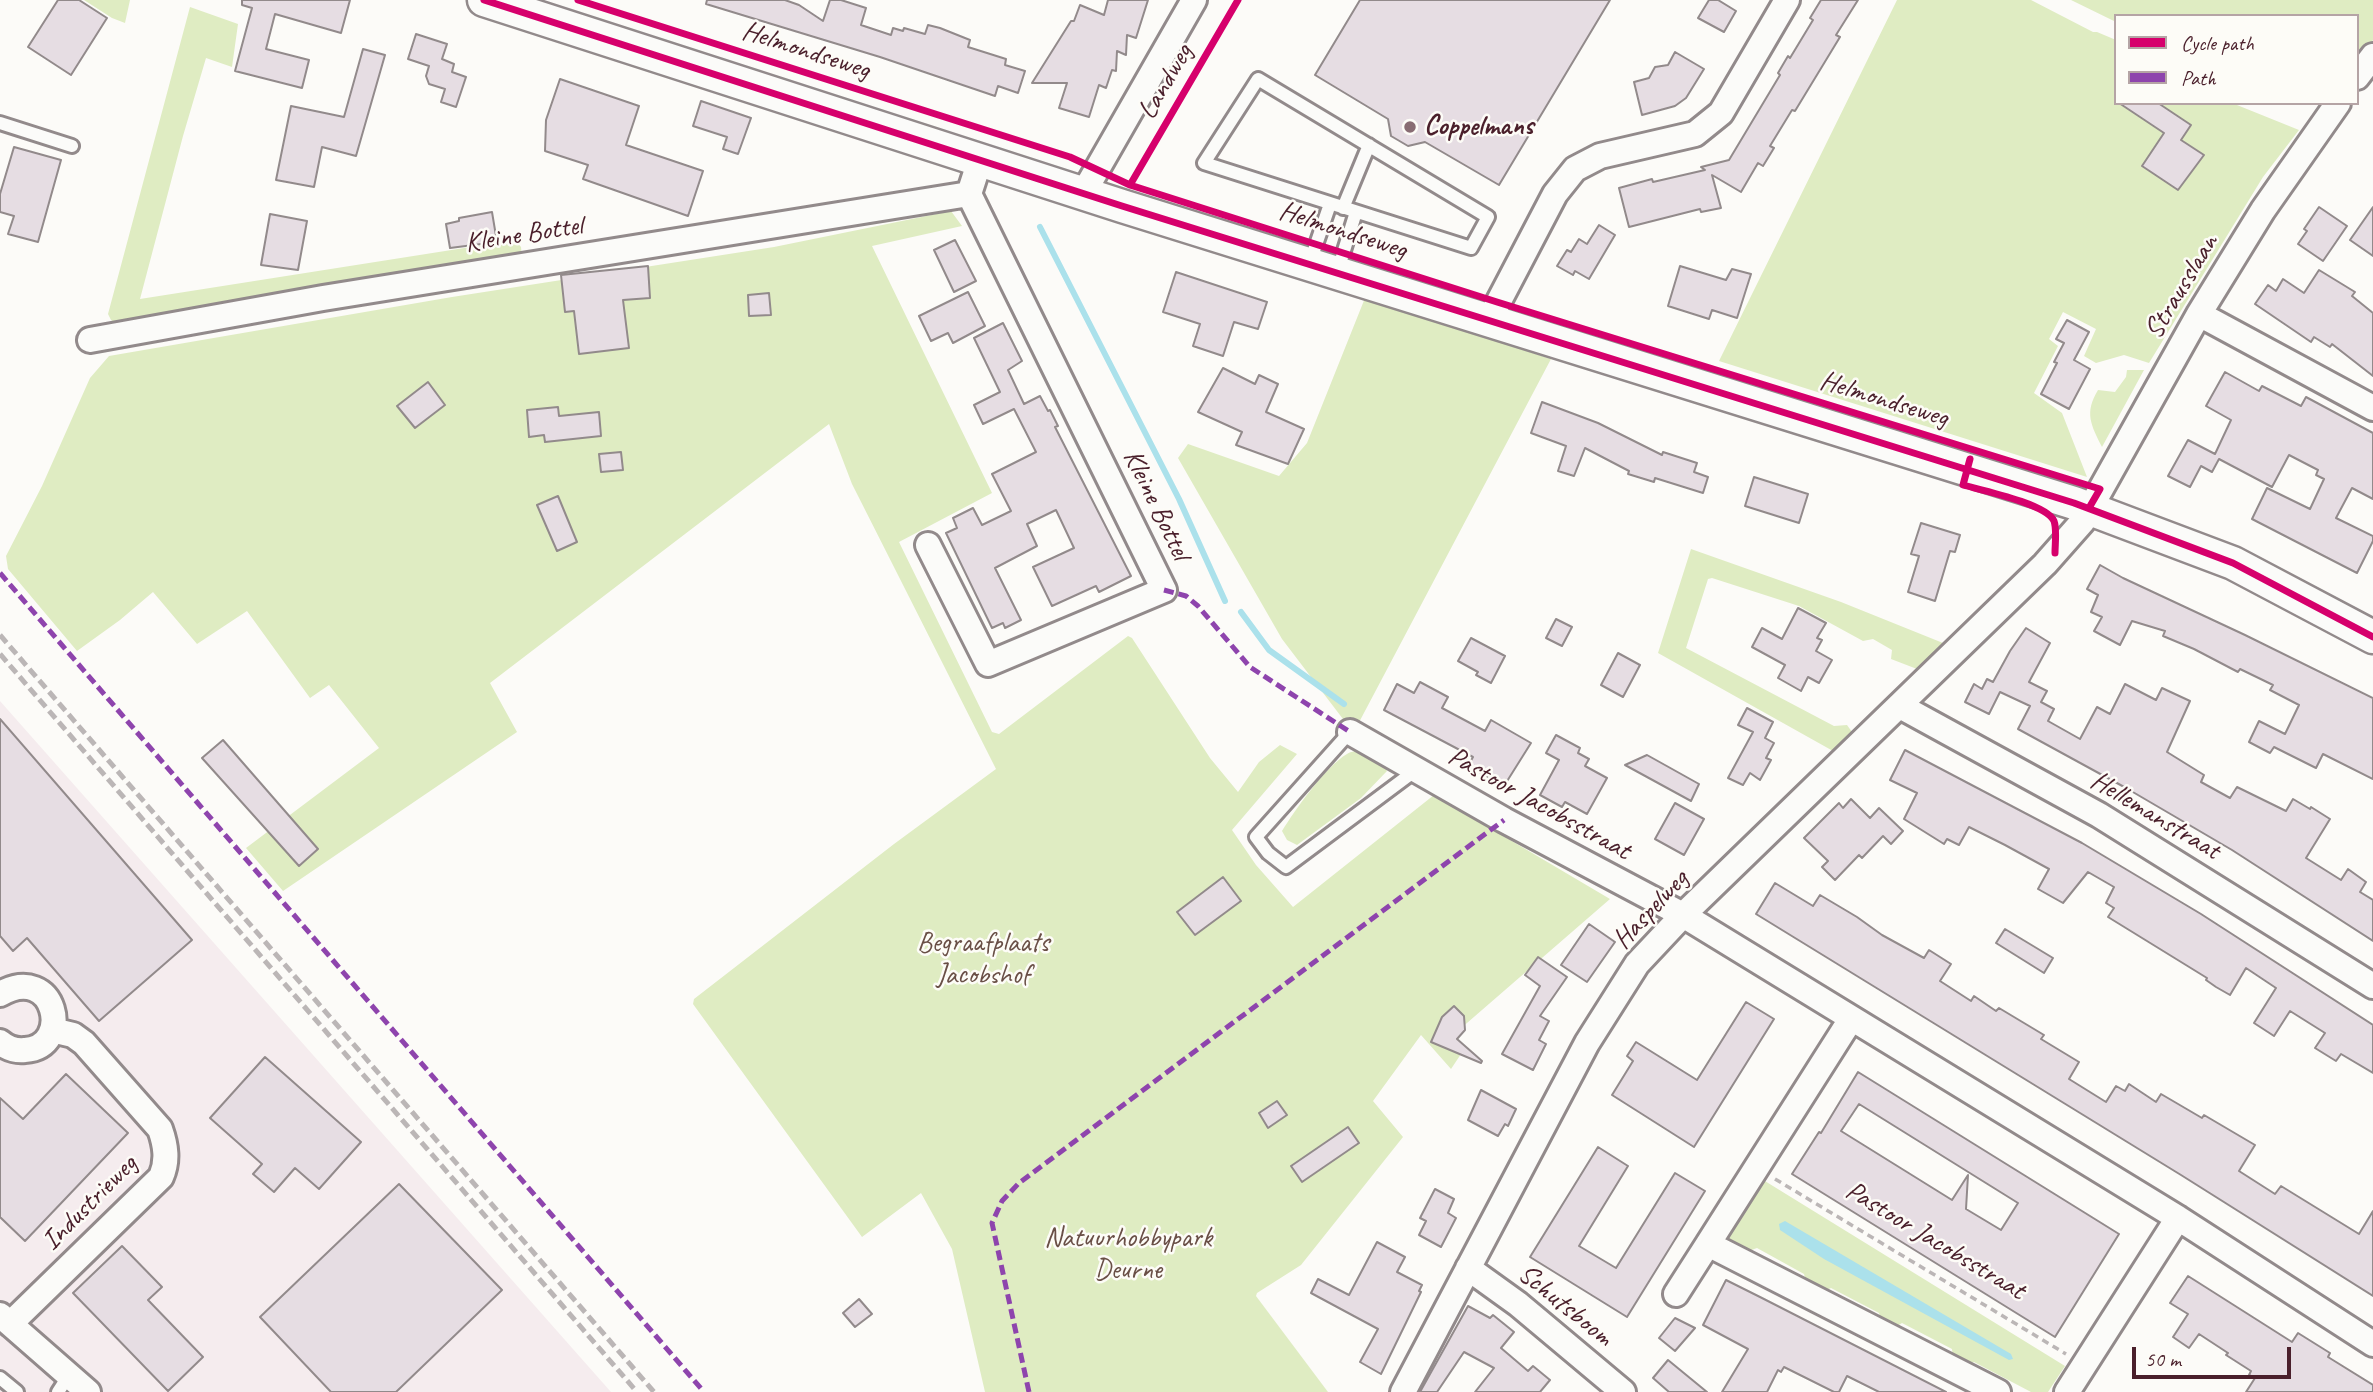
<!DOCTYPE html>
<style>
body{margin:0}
#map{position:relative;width:2373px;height:1392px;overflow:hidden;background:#fcfbf8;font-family:Caveat,sans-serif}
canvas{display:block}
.legend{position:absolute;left:2114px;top:14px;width:245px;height:91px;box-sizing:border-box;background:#fdfcf7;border:2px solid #b5a4a5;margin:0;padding:9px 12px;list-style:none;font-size:21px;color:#4a1f2b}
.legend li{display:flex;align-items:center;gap:14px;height:35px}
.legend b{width:35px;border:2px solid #b5a4a5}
.scale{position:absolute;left:2132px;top:1347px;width:159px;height:32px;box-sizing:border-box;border:4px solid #4a1f2b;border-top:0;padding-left:9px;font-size:21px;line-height:24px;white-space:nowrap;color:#4a1f2b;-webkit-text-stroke:5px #fdfcf7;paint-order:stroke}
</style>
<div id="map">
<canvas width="2373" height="1392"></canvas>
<ul class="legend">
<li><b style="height:9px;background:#d6006c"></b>Cycle path</li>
<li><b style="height:9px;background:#8e44ad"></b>Path</li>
</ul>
<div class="scale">50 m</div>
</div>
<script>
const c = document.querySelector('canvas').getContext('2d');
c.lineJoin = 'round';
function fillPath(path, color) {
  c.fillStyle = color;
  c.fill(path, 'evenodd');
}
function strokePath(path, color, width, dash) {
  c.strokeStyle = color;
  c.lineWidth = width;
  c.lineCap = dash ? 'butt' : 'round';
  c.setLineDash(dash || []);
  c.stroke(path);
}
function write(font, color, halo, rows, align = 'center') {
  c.font = font + ' Caveat,sans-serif';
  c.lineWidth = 5;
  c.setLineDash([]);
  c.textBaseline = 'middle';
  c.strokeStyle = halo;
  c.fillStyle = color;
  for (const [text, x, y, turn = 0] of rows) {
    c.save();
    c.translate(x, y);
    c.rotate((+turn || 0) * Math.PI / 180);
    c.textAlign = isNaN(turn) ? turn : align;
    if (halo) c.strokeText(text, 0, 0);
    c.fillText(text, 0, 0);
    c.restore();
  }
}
fillPath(new Path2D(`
 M0 701 611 1392H0Z`), '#f5ecee');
fillPath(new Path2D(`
 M84 0H130L125 23 112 18Z
 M1897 0H2031L2093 32H2097L2116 40V103H2232L2299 130 2263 177 2149 363 2124 355 2096 363 2084 356 2096 329 2063 312 2049 339 2058 346 2034 393 2062 413 2087 477 1719 361Z
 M2071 0H2373V40L2357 62V16H2116V22Z
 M190 7 238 24 232 67 206 58 183 136 140 299 515 240 521 247 523 268 119 325 111 320 108 314Z
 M951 211 962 226 872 246 992 493 899 542 992 732 999 734 1128 636 1132 638 1210 758 1238 792 1259 762 1280 745 1297 754 1232 830 1256 865 1293 907 1434 795 1610 899 1452 1036 1463 1051 1451 1069 1421 1035 1373 1101 1403 1137 1301 1265 1257 1293 1256 1296 1328 1392H985L952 1249 921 1193 862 1237 693 1004 694 999 894 844 996 769 852 484 829 424 490 683 517 732 283 891 246 848 379 748 329 685 310 698 247 611 197 644 153 592 120 620 77 651 8 569 6 556 42 486 90 378 109 356 452 297 774 247Z
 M1365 298 1551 359 1356 728 1346 723 1282 639 1178 458 1188 444 1279 476 1307 443Z
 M2127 370H2144L2102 447C2091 425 2084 413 2098 390L2115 392 2126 377Z
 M1691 549 1841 602 1943 643 1917 669 1891 659 1892 650 1873 639 1863 641 1799 606 1712 578 1708 579 1686 648 1834 726 1847 725 1852 732 1833 751 1658 653Z
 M1363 750 1379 758 1387 771 1361 798 1297 845 1287 840 1282 831C1295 810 1326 766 1347 754 1351 751 1358 751 1363 750Z
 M1760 1178 2065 1366 2048 1392H2031L1974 1362 1966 1365 1953 1359 1952 1349 1902 1323 1894 1328 1881 1322 1879 1313 1831 1288 1822 1292 1807 1285 1804 1274 1757 1248 1746 1252 1729 1242 1727 1234Z`), '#dfecc2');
fillPath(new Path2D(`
 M1785 1221 2011 1354 2013 1359 2009 1360 1824 1259 1780 1230 1779 1224Z`), '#abe1eb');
strokePath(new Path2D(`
 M1040 227 1179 499 1225 601
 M1241 612 1269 650 1344 704`), '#abe1eb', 6);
const building = new Path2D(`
 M58 0H79L107 18 71 75 28 47Z
 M242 0H350L341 33 275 14 266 49 309 60 302 88 235 71 252 8 242 5Z
 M707 0H785L799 5 823 21 830 0H841L866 8 861 25 891 35 893 28 903 31 904 28 925 34 928 25 940 28 970 40 968 47 1006 59 1005 65 1025 71 1018 93 998 86 995 96 880 57 706 4Z
 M1108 0H1148L1136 38 1127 35 1126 55 1117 51 1116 71 1112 70 1106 88 1099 85 1089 117 1059 108 1067 83H1032L1071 21H1074L1080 5 1104 15Z
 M1360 0H1610L1499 185 1425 142 1408 146 1391 136 1388 119 1315 75Z
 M1709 0H1718L1736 11 1724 32 1698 18Z
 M1821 0H1858L1836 35 1840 37 1795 111 1792 110 1770 146 1774 148 1763 166 1758 163 1741 192 1712 175 1721 208 1701 212 1700 209 1629 227 1619 188 1652 179 1653 182 1705 170 1701 167 1729 160 1780 75 1778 73 1788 56 1790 58 1813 20 1810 18Z
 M416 34 447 44 442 59 454 64 452 72 466 77 456 107 441 102 445 89 429 84 426 76 429 66 408 59Z
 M363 49 385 55 356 156 322 147 314 187 276 180 291 106 344 117Z
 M1675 52 1704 69 1686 98 1675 106 1642 115 1634 82 1649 78 1655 67 1668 65Z
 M560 79 639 106 626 145 703 171 688 216 583 179 588 165 545 151 546 120Z
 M701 101 751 118 738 154 723 149 727 137 693 126Z
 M2119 103H2158L2191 125 2181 140 2204 155 2178 190 2142 166 2164 133Z
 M14 147 61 160 38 242 8 234 14 216 0 212V194Z
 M2319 207 2347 226 2323 261 2298 244 2307 231 2304 229Z
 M2373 207V256L2350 240Z
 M492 212 497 242 450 248 446 224 459 221V218Z
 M270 214 307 221 298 270 261 265Z
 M1599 225 1615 235 1589 279 1575 271 1573 275 1557 266 1567 250 1571 252 1579 239 1587 244Z
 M955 240 976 281 954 292 934 250Z
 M648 266 650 298 623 300 629 348 579 354 574 311 565 312 561 275Z
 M1680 266 1726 280 1732 269 1751 274 1737 318 1712 310 1709 319 1668 306Z
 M2319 270 2355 292 2352 296 2373 313V376L2332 344 2330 347 2314 337 2311 342 2255 304 2268 285 2276 291 2283 279 2304 293Z
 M1176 272 1267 302 1258 329 1234 322 1223 356 1193 346 1200 324 1163 312Z
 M968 292 985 326 953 343 948 333 931 341 919 316Z
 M769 293 771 315 749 316 748 295Z
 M2067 320 2089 332 2074 360 2090 369 2069 409 2041 394 2057 363 2054 362 2064 343 2056 339Z
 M1003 323 1022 361 1008 370 1024 404 1040 396 1048 411 1050 410 1058 426 1055 427 1131 576 1099 592 1096 586 1052 606 1033 567 1074 548 1056 510 1027 524 1037 546 995 568 1021 620 1005 628 1003 623 992 628 946 533 957 528 953 518 973 508 982 525 1011 511 992 474 1036 452 1014 409 983 424 974 405 1000 392 974 338Z
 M1223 368 1255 384 1259 375 1278 384 1266 412 1304 429 1288 464 1236 445 1242 432 1198 412Z
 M2225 372 2259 391 2262 386 2301 406 2306 397 2373 433V499L2352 488 2336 518 2373 536V541L2357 573 2252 519 2267 488 2310 509 2324 479 2316 475 2318 470 2289 455 2272 487 2219 459 2212 472 2201 466 2190 487 2168 476 2188 440 2215 454 2231 420 2206 406Z
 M428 382 445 405 415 428 397 406Z
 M1542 402 1598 423 1662 455 1663 452 1697 463 1694 472 1708 477 1703 493 1655 478 1654 482 1628 474 1629 471 1585 448 1574 476 1558 471 1566 446 1531 433Z
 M558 407 559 416 599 412 601 436 545 442 544 435 529 437 527 410Z
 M621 452 623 470 601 472 599 454Z
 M1754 477 1808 494 1799 523 1745 506Z
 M558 496 577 542 557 551 537 505Z
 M1921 523 1960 535 1955 552 1950 551 1935 601 1908 592 1919 556 1911 554Z
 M2100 565 2123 578 2245 635 2373 698V779L2323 754 2316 768 2274 747 2270 753 2249 742 2259 721 2285 734 2299 705 2270 690 2273 685 2240 669 2238 672 2194 649 2163 636 2165 631 2132 621 2120 645 2094 631 2102 617 2091 612 2098 595 2087 589Z
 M1798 608 1826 623 1817 638 1822 640 1816 651 1832 660 1819 683 1808 677 1801 691 1778 678 1785 665 1752 647 1762 628 1782 639Z
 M1556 619 1572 627 1562 646 1546 638Z
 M2026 628 2050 643 2029 682 2047 691 2041 702 2054 709 2048 721 2080 739 2097 707 2110 714 2125 684 2156 700 2162 688 2190 701 2167 752 2204 775 2201 782 2230 798 2237 787 2286 811 2293 799 2310 809 2311 807 2330 819 2306 858 2341 880 2348 869 2366 882 2360 892 2373 900V941L2232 850 2126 788 2018 729 2030 706 2000 692 1989 714 1965 702 1974 684 1982 689 1987 679 1993 682 2010 651Z
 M1471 638 1505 656 1491 683 1476 675 1478 672 1458 661Z
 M1618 653 1640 665 1623 697 1601 685Z
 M1420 682 1448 697 1442 708 1485 731 1491 720 1531 743 1504 786 1468 766 1473 757 1384 710 1397 684 1414 693Z
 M1747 708 1773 722 1765 738 1774 743 1766 758 1771 760 1760 780 1750 773 1743 785 1728 778 1753 732 1738 725Z
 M0 719 192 940 99 1021 27 938 13 951 0 936Z
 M1556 735 1580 748 1578 753 1589 759 1585 766 1607 778 1587 814 1565 802 1562 807 1540 795 1559 760 1546 753Z
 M223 740 318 849 299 866 202 758Z
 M1905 750 2082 843 2201 914 2373 1025V1073L2341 1054 2336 1061 2315 1048 2325 1033 2290 1011 2274 1036 2254 1023 2276 988 2246 968 2230 995 2216 987 2206 980 2207 978 2108 917 2114 908 2106 903 2114 887 2088 872 2063 903 2038 889 2049 869 2005 845 1969 827 1959 845 1947 839 1944 844 1904 819 1917 793 1890 780Z
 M1647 755 1699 784 1691 801 1625 765Z
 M1851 799 1870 818 1879 808 1903 831 1891 844 1883 836 1862 858 1859 855 1835 880 1822 867 1828 861 1804 838 1839 803 1843 808Z
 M1675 803 1704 819 1684 855 1655 839Z
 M1223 877 1241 901 1195 935 1177 912Z
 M1775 883 1813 906 1820 895 1857 917 1882 935 1924 958 1929 950 1951 964 1940 981 1971 1001 1974 996 1996 1011 1999 1008 2044 1035 2041 1039 2079 1062 2069 1079 2106 1102 2116 1086 2125 1091 2129 1084 2156 1102 2161 1094 2202 1118 2204 1115 2255 1145 2239 1171 2275 1194 2281 1186 2359 1234 2373 1211V1296L2181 1175 1756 914Z
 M1589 924 1615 942 1587 982 1561 965Z
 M2005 929 2053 958 2044 973 1996 943Z
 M1538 957 1567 977 1540 1016 1549 1021 1539 1040 1546 1044 1533 1070 1502 1054 1540 986 1525 975Z
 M1746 1002 1774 1019 1694 1147 1612 1095 1633 1061 1627 1056 1636 1042 1697 1080Z
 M1454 1006 1464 1016 1465 1030 1457 1039 1482 1061 1481 1063 1431 1042 1442 1017Z
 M265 1057 361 1142 319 1189 295 1168 274 1192 253 1174 262 1164 210 1118Z
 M1858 1072 2119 1234 2055 1337 1792 1174 1819 1132 1821 1133ZM1859 1104 2018 1203 2001 1230 1966 1209 1968 1175 1952 1200 1841 1131Z
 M66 1074 128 1133 25 1241 0 1217V1098L23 1119Z
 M1481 1090 1516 1109 1508 1126 1505 1124 1498 1136 1468 1120Z
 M1277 1101 1287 1115 1268 1128 1259 1113Z
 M1348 1127 1359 1143 1302 1182 1291 1166Z
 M1598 1147 1628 1166 1579 1246 1616 1268 1675 1173 1705 1191 1627 1317 1530 1257Z
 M399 1184 502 1290 396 1392H331L260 1317Z
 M1435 1189 1454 1199 1448 1213 1456 1218 1441 1247 1419 1235 1426 1221 1420 1218Z
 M1377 1242 1405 1257 1397 1272 1422 1285 1419 1291 1421 1292 1381 1374 1360 1362 1378 1329 1311 1293 1318 1279 1349 1295Z
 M122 1246 162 1287 148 1300 203 1357 168 1391 73 1293Z
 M2188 1276 2292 1342 2298 1333 2330 1353 2328 1357 2373 1385V1392H2246L2255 1378 2249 1375 2251 1371 2226 1355 2228 1353 2199 1334 2189 1348 2173 1337 2188 1314 2170 1303Z
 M1726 1280 1762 1298 1946 1392H1879L1847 1376 1839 1392H1834L1784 1367 1781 1372 1778 1370 1767 1392H1722L1748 1349 1703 1325Z
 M859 1299 872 1314 855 1327 843 1313Z
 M1468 1306 1490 1318 1493 1315 1514 1332 1501 1348 1528 1371 1533 1366 1550 1380 1540 1392H1475L1494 1368 1464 1352 1437 1392H1420Z
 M1675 1318 1695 1328 1675 1351 1659 1338Z
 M1668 1360 1707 1392H1669L1653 1378Z`);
fillPath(building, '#e6dde3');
strokePath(building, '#928a8b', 2);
const service = new Path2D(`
 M1258 79 1488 217 1471 248 1204 163Z
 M0 123 72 146
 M1343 208 1369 145
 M1309 265 1330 204
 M1337 273 1356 212
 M1350 732 1256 837 1268 853 1286 867 1416 770
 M0 1378 17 1392
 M58 1392 69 1375`);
const minor = new Path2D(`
 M2357 77 2373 56
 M1084 192 1194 0
 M2199 314 2373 408
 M1488 322 1555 194 1575 169 1600 156 1695 134 1721 113 1787 0
 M90 340 323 298 969 194 980 160
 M928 545 988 664 1164 590 969 194
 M1900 706 2099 815 2373 986
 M1350 732 1504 820 1683 915 2178 1218 2373 1344
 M0 994C56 962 74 1047 25 1050 16 1051 7 1048 0 1042
 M1851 1019 1708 1244 1998 1392
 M1468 1268 1518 1304 1623 1392
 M1676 1294 1708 1244
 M0 1315 88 1392
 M10 1324 161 1177C168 1161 166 1146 160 1129L84 1043 73 1035 52 1030
 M1403 1392 1587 1043 1637 964 1683 915 2045 564 2083 521 2199 314 2263 210 2338 103
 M2067 1392 2178 1218`);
const tertiary = new Path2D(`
 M484 0 1122 206 2074 503 2233 563 2373 637`);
strokePath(service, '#928a8b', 18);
strokePath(minor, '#928a8b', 30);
strokePath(tertiary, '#928a8b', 37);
strokePath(new Path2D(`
 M1775 1179 2066 1354`), '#bbb6b6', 3.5, [7, 5]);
strokePath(service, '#fbfbf9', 12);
strokePath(minor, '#fbfbf9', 24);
strokePath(tertiary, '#fbfbf9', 32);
strokePath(new Path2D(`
 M0 635 654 1392
 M0 654 637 1392`), '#bbb6b6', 5, [10, 5]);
strokePath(new Path2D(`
 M0 573 704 1392
 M1164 590 1186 596 1198 606 1250 667 1350 732
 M1029 1392 992 1223 1002 1201 1019 1183 1504 820`), '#8e44ad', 5, [10, 5]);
strokePath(new Path2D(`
 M484 0 1122 206 2074 503 2233 563 2373 637
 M578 0 1070 157 1130 185 1497 302 2100 489 2089 508
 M1130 185 1238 0
 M1970 459 1963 485C1981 490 2047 504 2054 521 2057 529 2055 544 2055 553`), '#d6006c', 7);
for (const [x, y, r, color] of [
 [1410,127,7,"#886c73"]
]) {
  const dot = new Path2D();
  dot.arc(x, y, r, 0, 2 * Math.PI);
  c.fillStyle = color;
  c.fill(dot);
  strokePath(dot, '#fdfcf7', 2.5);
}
write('28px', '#4a1f2b', '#fdfcf7', [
 ["Helmondseweg",806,51,18],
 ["Landweg",1166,82,-60],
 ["Helmondseweg",1343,231,18],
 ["Kleine Bottel",524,235,-9],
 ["Strausslaan",2182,287,-59],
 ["Helmondseweg",1884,400,17],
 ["Kleine Bottel",1156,505,64],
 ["Pastoor Jacobsstraat",1539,804,29],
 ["Hellemanstraat",2155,816,31],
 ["Haspelweg",1651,910,-47],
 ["Industrieweg",90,1203,-45],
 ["Pastoor Jacobsstraat",1935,1241,31],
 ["Schutsboom",1565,1306,39]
]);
write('bold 28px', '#4a1f2b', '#fdfcf7', [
 ["Coppelmans",1424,127]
], 'left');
write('28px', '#694f46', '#fdfcf7', [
 ["Begraafplaats",983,944],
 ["Jacobshof",983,976],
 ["Natuurhobbypark",1128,1239],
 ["Deurne",1128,1271]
]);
</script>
